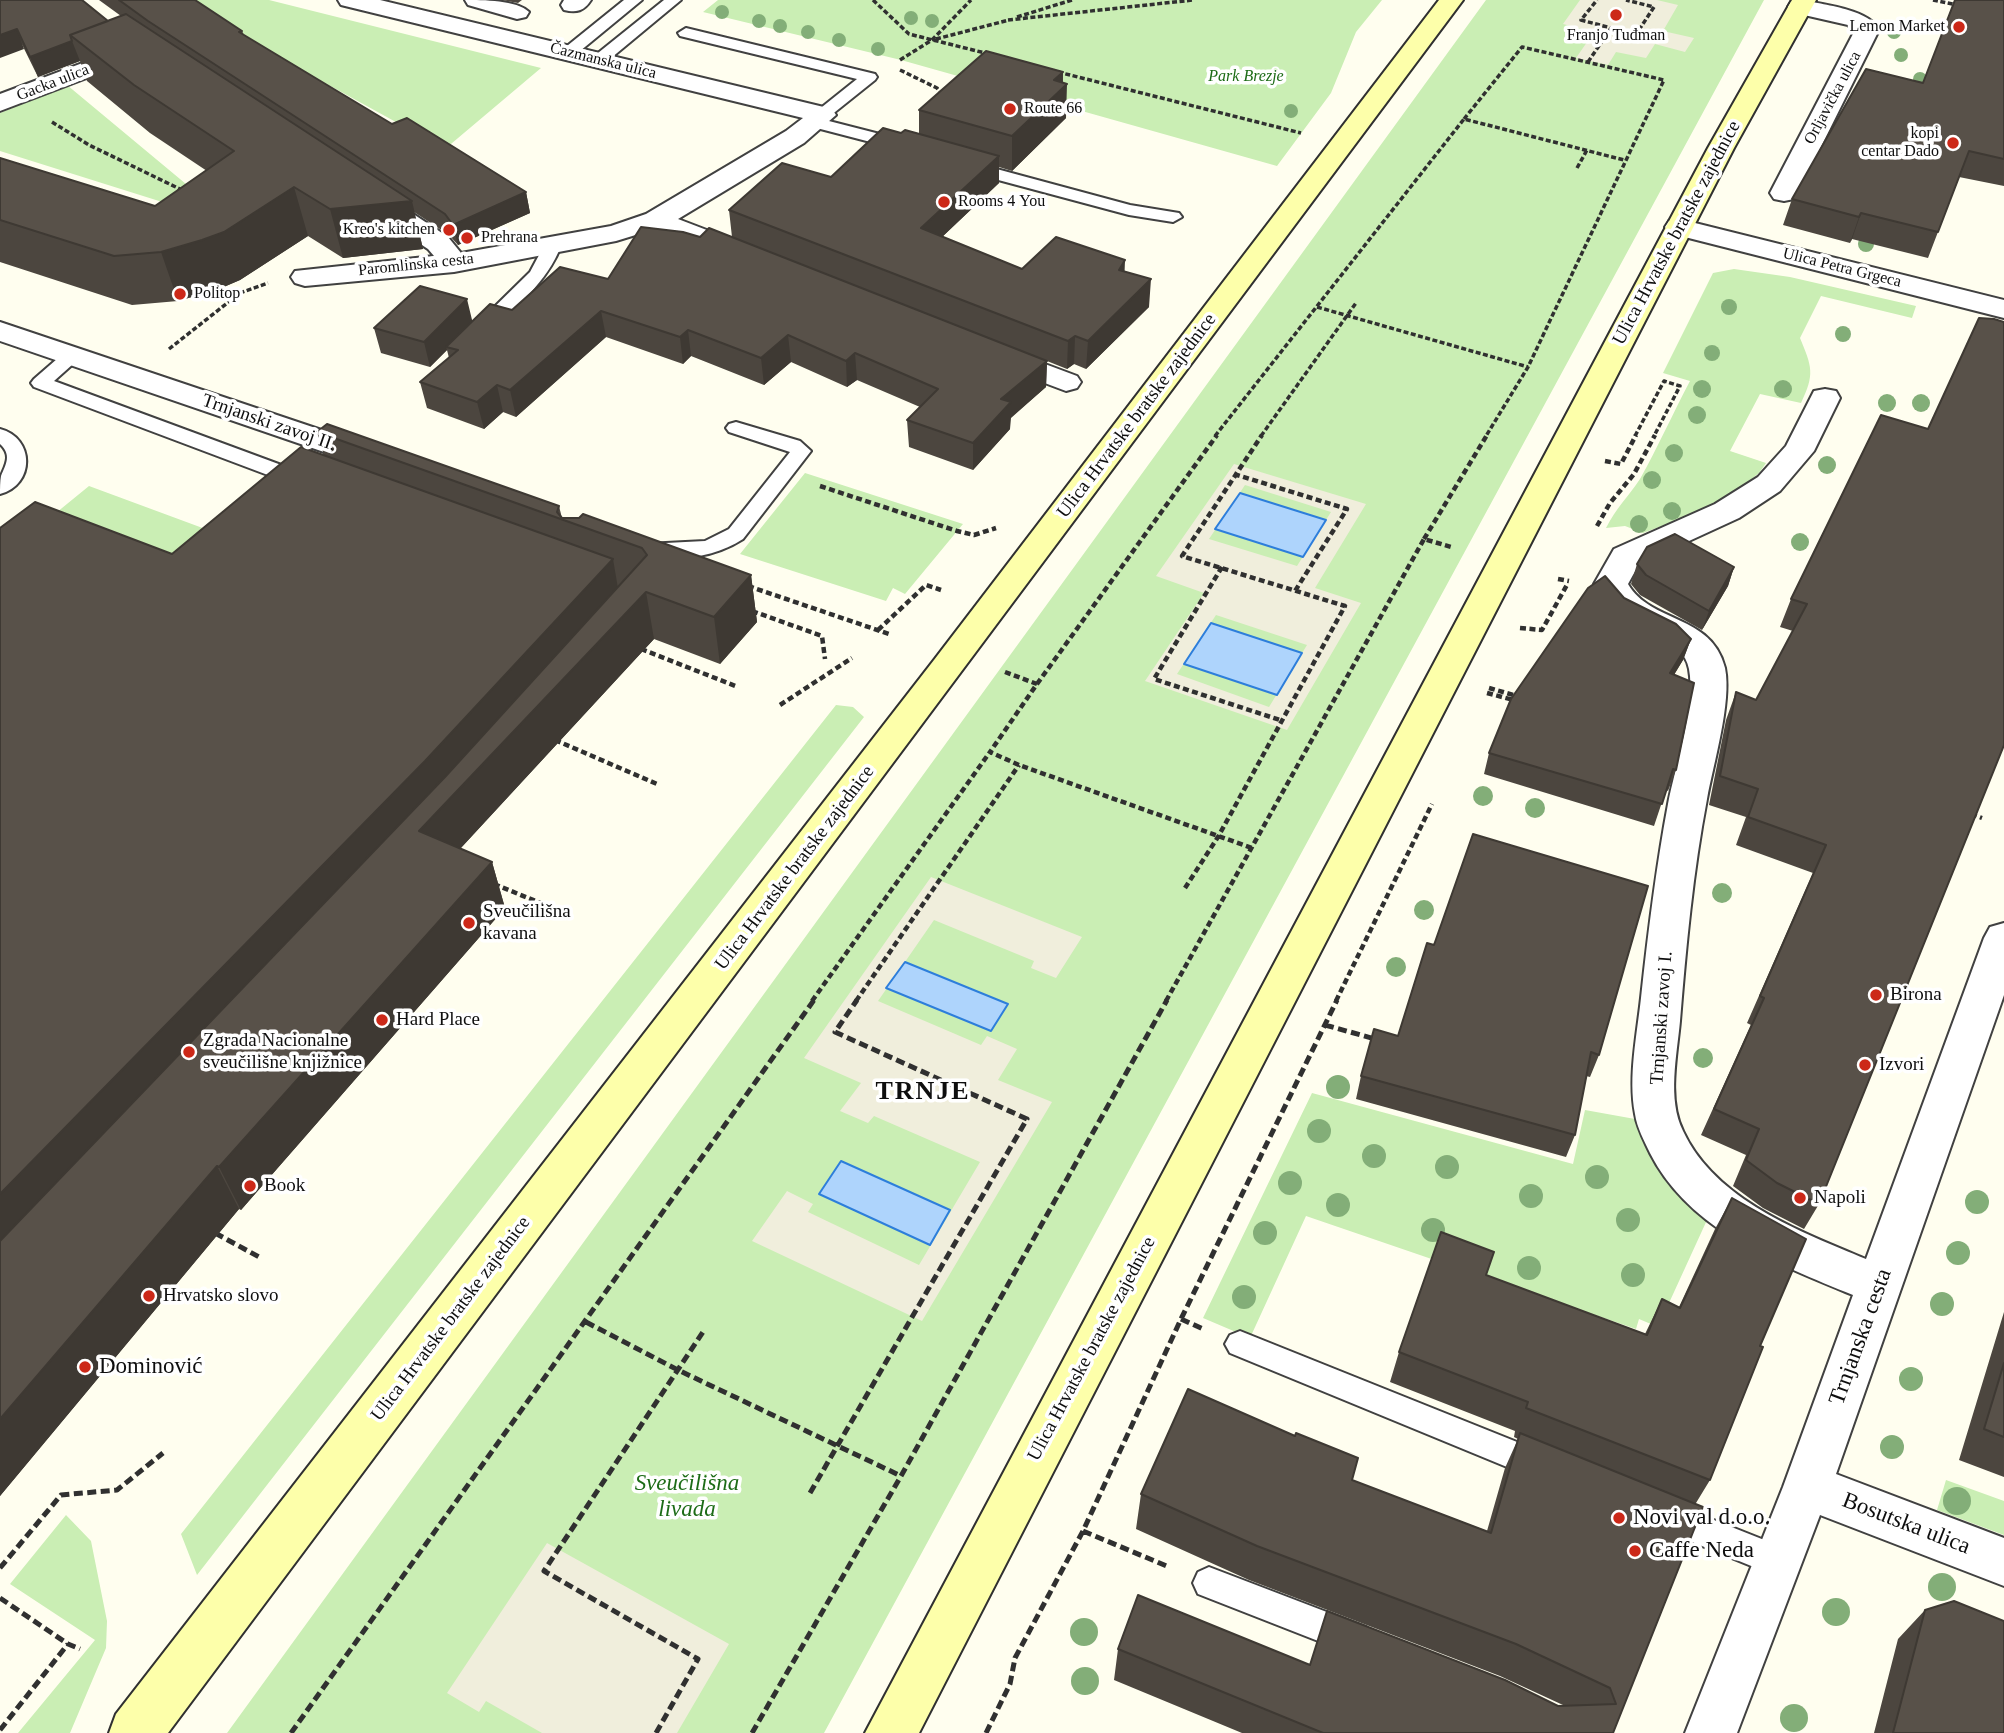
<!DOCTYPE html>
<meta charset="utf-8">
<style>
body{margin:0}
canvas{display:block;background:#fffeef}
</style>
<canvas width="2004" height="1733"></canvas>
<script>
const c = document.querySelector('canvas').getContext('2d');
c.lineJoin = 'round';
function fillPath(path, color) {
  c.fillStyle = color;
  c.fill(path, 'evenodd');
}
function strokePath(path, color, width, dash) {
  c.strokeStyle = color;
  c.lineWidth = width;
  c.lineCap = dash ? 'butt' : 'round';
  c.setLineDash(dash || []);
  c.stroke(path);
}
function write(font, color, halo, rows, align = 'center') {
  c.font = font + ' "Times New Roman",serif';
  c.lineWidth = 7;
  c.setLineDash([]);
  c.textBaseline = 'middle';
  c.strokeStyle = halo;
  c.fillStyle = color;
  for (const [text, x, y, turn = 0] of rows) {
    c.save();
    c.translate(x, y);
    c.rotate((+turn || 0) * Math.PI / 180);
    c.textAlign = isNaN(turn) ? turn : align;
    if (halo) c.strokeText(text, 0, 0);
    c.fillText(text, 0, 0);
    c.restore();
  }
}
fillPath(new Path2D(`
 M174 0H269L541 68 445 149Z
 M718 0H1382L1356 32 1331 93 1277 166 901 60 703 12Z
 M1486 0H1764L824 1733H227Z
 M67 85 198 194 194 212 0 151V113Z
 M1734 269 1790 277 1916 306 1912 318 1821 296 1800 338C1812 367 1815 374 1801 403L1760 394 1730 451 1766 463 1759 473 1732 495 1694 514 1643 533 1625 526 1606 528C1616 508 1628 497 1640 479 1658 447 1673 413 1690 381L1663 373 1713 273Z
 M805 473 963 524 905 594 893 588 886 601 740 554Z
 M89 486 254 547 217 579 51 517Z
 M836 705 853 707 864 717 197 1575 181 1534Z
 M1312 1093 1573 1164 1585 1110 1635 1119C1652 1158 1672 1194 1707 1220L1658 1327 1639 1319 1636 1329 1306 1216 1250 1338 1203 1318Z
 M1946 1480 2004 1501V1535L1937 1510Z
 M66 1515 91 1541 107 1621 106 1648 70 1733H18L95 1640 10 1584Z`), '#caeeb4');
fillPath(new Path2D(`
 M1580 0H1657L1678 5 1663 31 1694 38 1685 52 1655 44 1646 58 1616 52 1608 65 1576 58 1594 32 1563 24Z
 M1234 464 1366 504 1315 588 1361 603 1287 730 1145 681 1204 593 1156 576ZM1245 485 1331 512 1297 566 1209 539ZM1216 615 1307 645 1269 707 1177 674Z
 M931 877 1082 937 1056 978 1031 968 1034 961 934 920 878 1001 981 1045 987 1036 1017 1049 998 1080 1052 1102 922 1321 752 1241 787 1191 813 1204 808 1212 919 1265 980 1162 874 1116 868 1123 840 1111 861 1083 804 1058Z
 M547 1543 729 1644 677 1733H542L486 1701 479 1712 447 1693Z`), '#f0eedc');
const water = new Path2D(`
 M1240 493 1326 520 1303 557 1215 529Z
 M1211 623 1302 653 1277 695 1184 664Z
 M905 962 1008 1004 991 1031 886 988Z
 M841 1161 950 1210 930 1245 819 1194Z`);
fillPath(water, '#aed4fc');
strokePath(water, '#2d7edb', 2);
const service = new Path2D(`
 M624 0H642L574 56H562L560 53 562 50Z
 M664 0H681L605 63H593L591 60 593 57Z
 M686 28 875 74 877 77 875 80 825 120 911 142 913 146 905 151 809 126 807 122 809 118 816 117 817 111 857 79 680 36 678 33Z
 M967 161 1130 205 1179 213 1182 217 1173 222 1129 215 961 170 958 166 961 162Z
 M552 241 561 246C547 282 516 307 489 334H475L473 330 475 326 530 272 546 242Z
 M72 350 82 356 54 381 311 476 314 481 311 486H297L34 387 31 383 34 379 65 352Z
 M736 422 800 441 811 451 743 539C715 557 678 563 646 554L642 549 646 544 705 541 729 529 790 452 729 432 726 428 729 424Z
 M0 429C35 438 35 485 0 494 0 489 0 481 1 476 6 464 12 455 0 444Z
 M1240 1331 1552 1456 1556 1466 1552 1476 1541 1481 1230 1353 1225 1344 1230 1335Z
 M1666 1501 1787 1549 1792 1560 1787 1571 1776 1576 1655 1527 1650 1516 1655 1505Z
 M1209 1567 1366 1627 1370 1639 1366 1651 1354 1655 1198 1594 1193 1583 1198 1572Z`);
const minor = new Path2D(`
 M338 0H380L832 109 836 115 804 143 678 219 759 250 763 256 759 262 749 265 739 262 655 229 616 241 454 272 305 286 295 283 291 277 295 271 434 256 428 249 366 208 362 202 366 196 376 194 386 196 448 237 461 253 611 226 646 214 786 131 803 118 341 5Z
 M465 0C483 0 517 0 529 12L526 17 517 19 468 5Z
 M564 0H591C584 11 577 13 564 10L561 5Z
 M1801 0C1820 4 1876 10 1878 32L1798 193 1794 199 1784 201 1774 199 1770 193 1854 32 1848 25 1791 12 1788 7 1791 2Z
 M133 44 142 47 146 52 142 57 0 111V94Z
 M1679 219 2004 300V318L1669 233 1665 227 1669 221Z
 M0 322 381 450 386 457 381 464 370 467 359 464 0 341Z
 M997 346 1077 376 1081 382 1077 388 1066 391 986 361 982 355 986 349Z
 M1825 389 1836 391 1840 398 1814 451 1780 491 1739 518 1639 564 1628 584C1650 623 1712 614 1725 668 1732 702 1713 765 1707 799 1693 872 1686 947 1680 1021 1677 1055 1667 1099 1683 1131 1715 1200 1801 1232 1866 1259L1984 938 1990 927 2004 923V995L1836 1474 2004 1538V1586L1820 1515 1737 1733H1685L1783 1487 1853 1295C1777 1264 1689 1230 1650 1153 1644 1140 1637 1128 1635 1114 1628 1077 1637 1035 1641 998 1648 933 1656 868 1668 804 1675 767 1696 705 1689 669 1684 639 1641 632 1619 617 1607 609 1601 597 1594 584L1614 549 1715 504 1758 477 1786 446 1814 391Z`);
const secondary = new Path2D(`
 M1439 0H1463L168 1733H109L116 1714 934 660Z
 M1792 0H1816L1734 148 919 1733H865L1708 148Z`);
strokePath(service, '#414141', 4);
strokePath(minor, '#414141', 4);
strokePath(secondary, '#303030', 4);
strokePath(new Path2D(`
 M873 0 909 34 989 54
 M1933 0 1957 5
 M1017 17 1072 0
 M1008 20 1193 0
 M1611 28 1637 33 1654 7 1626 0
 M936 39 1009 20
 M900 60 932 40 971 0
 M1588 62 1611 28 1581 20 1597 0
 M900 70 937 88 943 95
 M1058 72 1301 133
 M1464 119 1522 47 1664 80 1528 367 1486 436
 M52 122 89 145 184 191
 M1577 168 1587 150
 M1317 307 1528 367
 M169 349 240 293 268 283
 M1215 436 1464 119 1624 160
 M1261 436 1356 303
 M1635 436 1664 381 1680 386 1654 436`), '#303030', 3.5, [5, 2.5]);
strokePath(new Path2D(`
 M1605 461 1621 464 1636 435
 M1234 474 1347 509 1295 591
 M820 486 957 531 974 535 996 528
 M1597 526 1610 503 1634 474 1655 435
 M1424 539 1487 435
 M1222 567 1154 679 1283 721
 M1558 579 1569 581
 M748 586 889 634
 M752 611 822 636 825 659
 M1520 628 1542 630 1568 583
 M878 630 926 585 941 590
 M641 649 738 687
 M1005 672 1037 684 990 752 1019 765 1252 848
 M1037 684 1217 435
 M1489 688 1517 696
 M1487 693 1517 701
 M780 705 852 658
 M555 740 657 784
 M1971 814 1982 818
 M494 884 555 909
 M1185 888 1218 837 1345 606 1182 556 1262 435
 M812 1001 990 752
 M856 1001 1019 765
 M1166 1001 1424 539 1451 547
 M1336 1001 1432 804`), '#303030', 4.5, [6, 3.5]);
strokePath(new Path2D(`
 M1325 1025 1375 1039
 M215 1233 261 1258
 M1181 1319 1203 1329
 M586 1322 678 1370 901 1476
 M810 1493 1027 1119 835 1032 857 1000
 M1083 1531 1169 1567
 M0 1568 61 1495 117 1490 163 1453
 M0 1598 68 1644 80 1649
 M0 1730 68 1644
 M291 1733 814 1000
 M656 1733 698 1659 544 1571 703 1332
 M752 1733 901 1476 1167 1000
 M986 1733 1010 1684 1015 1658 1083 1531 1181 1319 1337 1000`), '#303030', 5, [9, 4.5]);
fillPath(service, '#fff');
fillPath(minor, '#fff');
fillPath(secondary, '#fdffaa');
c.fillStyle = '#83ae78';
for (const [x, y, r] of [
 [722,12,7],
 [911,18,7],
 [759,21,7],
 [932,21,7],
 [780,26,7],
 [808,32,7],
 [1894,32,7],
 [839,40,7],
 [878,49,7],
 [1901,55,7],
 [1920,79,7],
 [1291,111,7],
 [1866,244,8],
 [1729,307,8],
 [1843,334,8],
 [1712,353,8],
 [1702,389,9],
 [1783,389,9],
 [1887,403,9],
 [1921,403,9],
 [1697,415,9],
 [1674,453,9],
 [1827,465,9],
 [1652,480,9],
 [1672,511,9],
 [1639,524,9],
 [1800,542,9],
 [1483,796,10],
 [1535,808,10],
 [1722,893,10],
 [1424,910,10],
 [1396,967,10],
 [1703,1058,10],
 [1338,1087,12],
 [1319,1131,12],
 [1374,1156,12],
 [1447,1167,12],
 [1597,1177,12],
 [1290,1183,12],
 [1531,1196,12],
 [1977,1202,12],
 [1338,1205,12],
 [1628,1220,12],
 [1433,1230,12],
 [1265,1233,12],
 [1958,1253,12],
 [1529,1268,12],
 [1633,1275,12],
 [1244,1297,12],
 [1942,1304,12],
 [1911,1379,12],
 [1892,1447,12],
 [1957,1501,14],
 [1942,1587,14],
 [1836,1612,14],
 [1084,1632,14],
 [1085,1681,14],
 [1794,1718,14]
]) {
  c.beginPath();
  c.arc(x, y, r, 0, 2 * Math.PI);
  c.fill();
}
fillPath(new Path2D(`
 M0 0 108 21 121 16 99 0H195L242 31 244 35 392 124 526 192 530 213 458 245 449 235 414 212 423 249 343 258 308 236 240 280 219 289 178 301 132 305 0 262V158L155 206 207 171 150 133 87 81 80 61 38 77Z
 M502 0H522L518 3Z
 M2004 0V186L1959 177 1928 258 1852 239 1850 243 1783 225 1792 199 1923 83Z
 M1063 72V83L1066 118 1012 171 999 167V183L942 237 1022 269 1125 272 1149 307 1086 369 1074 364 1067 369 1047 361 1046 387 1010 418V429L973 470 909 447 907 420 920 407 857 380 847 387 791 362 764 385 691 356 683 364 606 337 516 417 503 412 484 429 427 408 420 382 449 358 447 350 430 367 381 353 374 328 472 321 512 310 608 279 700 237H732L729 210 831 177 901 133 919 134V110Z
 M1881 415 1819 1204 1804 1229 1763 1208 1733 1186 1746 1155 1701 1135 1751 1025 1747 1023 1813 873 1736 845 1746 817 1709 805 1726 720 1736 692 1756 700 1793 631 1780 627 1791 599Z
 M317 432 559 506 562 518 751 575 757 622 720 664 654 639 460 849 492 862 505 908 241 1210 239 1209 0 1496V528L172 554 324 455Z
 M1637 564 1734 567 1728 586 1702 630 1640 595 1631 584Z
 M1624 598 1691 639 1683 660 1674 675 1676 770 1668 791 1666 790 1654 826 1484 774 1489 753Z
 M1434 945 1599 1055 1590 1077 1586 1076 1575 1135 1566 1157 1356 1099 1361 1076 1398 1036Z
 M1732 1198 1760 1346 1710 1480 1696 1503 1613 1733H1242L1114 1680 1118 1649 1310 1664 1558 1706 1563 1705 1500 1676 1249 1580 1136 1529 1141 1494 1352 1480 1487 1531 1505 1468 1518 1439 1514 1437 1515 1431 1390 1382 1399 1352 1486 1275 1645 1334 1662 1299 1679 1307 1715 1229Z
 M2004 1312V1477L1959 1460Z
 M1925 1610 2004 1733H1874L1898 1639Z`), '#4c463f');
fillPath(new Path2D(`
 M17 29 24 49 0 58V35Z
 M72 41 80 61 38 77 30 57Z
 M1063 72 1062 88 1067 84 1066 118 1012 171V136L1054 80Z
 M999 156V183L922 256 921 228Z
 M294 187 308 236 240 280 219 289 178 301 161 252Z
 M526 192 530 213 458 245 453 225Z
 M412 201 423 249 343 258 330 209Z
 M1861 213 1852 239 1850 243 1859 217Z
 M1125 260 1124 287 1119 270Z
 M1151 279 1149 307 1086 369 1088 341Z
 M467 299 473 324 446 347 447 350 430 367 424 342Z
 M601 311 606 337 516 417 510 390Z
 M688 330 691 356 683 364 680 337Z
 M788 335 791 362 764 385 761 358Z
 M1075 336 1074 364 1067 369 1068 341Z
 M855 353 857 380 847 387 846 361Z
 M1047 361 1046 387 1011 418 1010 429 973 470V443L1001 399Z
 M497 385 503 412 484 429 477 402Z
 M613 559 621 606 0 1267V1194Z
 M1734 567 1728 586 1702 630 1709 611Z
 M751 575 757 622 720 664 714 617Z
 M646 592 654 639 434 877 419 831Z
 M1691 639 1683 660 1662 694 1670 673Z
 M492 862 505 908 241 1210 219 1167Z
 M217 1166 239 1209 0 1496V1419Z`), '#3e3933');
const building = new Path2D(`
 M0 0H82L108 21 70 35 72 41 30 57 17 29 0 35Z
 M119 0H195L242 31 239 32 392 124 407 118 526 192 453 225 445 214 148 21Z
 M1955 0H2004V159L1969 151 1938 232 1861 213 1859 217 1792 199 1866 69 1923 83Z
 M126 14 412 201 330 209 294 187 224 232 202 240 161 252 114 256 0 220V158L155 206 234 151 134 85 70 35Z
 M986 51 1063 72 1054 80 1067 84 1012 136 919 110Z
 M883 128 901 133 905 130 999 156 921 228 1022 269 1056 237 1125 260 1119 270 1151 279 1088 341 1075 336 1068 341 729 210 782 163 831 177Z
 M641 227 683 232 700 237 709 228 1047 361 1001 399 1011 402 973 443 907 420 938 389 855 353 846 361 788 335 761 358 688 330 680 337 601 311 510 390 497 385 477 402 420 382 458 350 446 347 490 304 512 310 560 267 608 279Z
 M420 286 467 299 424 342 374 328Z
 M1979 318 1994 319 2004 322V745L1819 1204 1777 1183 1746 1160 1759 1129 1714 1109 1764 998 1760 996 1826 845 1748 817 1758 789 1720 776 1736 692 1756 700 1807 604 1791 599 1881 415 1928 429Z
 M327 424 559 506 557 512 562 518H579L583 514 751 575 714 617 646 592 419 831 492 862 219 1167 217 1166 0 1419V1241L445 777 647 555 642 548 317 432Z
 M301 447 613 559 425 761 0 1194V528L35 502 172 554Z
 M1675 534 1734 567 1709 611 1646 575 1637 564 1647 547Z
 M1605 576 1624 598 1676 624 1691 639 1670 673 1694 683 1676 770 1673 769 1662 804 1489 753 1511 699 1588 588Z
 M1473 834 1648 886 1599 1055 1591 1052 1575 1135 1361 1076 1374 1029 1398 1036 1427 943 1434 945Z
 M1732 1198 1806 1239 1760 1346 1763 1347 1710 1480 1526 1408 1528 1402 1399 1352 1441 1232 1494 1252 1486 1275 1647 1335 1662 1299 1680 1308Z
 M2004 1363V1437L1984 1429Z
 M1188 1389 1295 1436 1296 1433 1358 1458 1352 1480 1491 1533 1520 1433 1703 1507 1613 1733H1323L1118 1649 1138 1595 1310 1665 1327 1611 1505 1680 1558 1706 1616 1704 1610 1688 1516 1644 1257 1546 1141 1494Z
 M1954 1601 2004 1621V1733H1893L1925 1610Z`);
fillPath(building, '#585149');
strokePath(building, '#3e3933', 2);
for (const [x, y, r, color] of [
 [1616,15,7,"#cc2818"],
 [1959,27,7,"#cc2818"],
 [1010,109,7,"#cc2818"],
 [1953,143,7,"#cc2818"],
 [944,202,7,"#cc2818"],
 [449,230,7,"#cc2818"],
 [467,238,7,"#cc2818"],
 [180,294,7,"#cc2818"],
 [469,923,7,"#cc2818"],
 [1876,995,7,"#cc2818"],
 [382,1020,7,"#cc2818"],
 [189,1052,7,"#cc2818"],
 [1865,1065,7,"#cc2818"],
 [250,1186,7,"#cc2818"],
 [1800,1198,7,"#cc2818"],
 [149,1296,7,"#cc2818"],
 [85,1367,7,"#cc2818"],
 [1619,1518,7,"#cc2818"],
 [1635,1551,7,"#cc2818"]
]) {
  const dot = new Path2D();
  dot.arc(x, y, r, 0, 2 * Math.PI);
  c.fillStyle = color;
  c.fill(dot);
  strokePath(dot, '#fff', 2.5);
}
write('16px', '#0e0e0e', '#fff', [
 ["Lemon Market",1945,27,"right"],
 ["Franjo Tuđman",1616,36,"center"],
 ["Route 66",1024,109],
 ["kopi",1939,134,"right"],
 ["centar Dado",1939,152,"right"],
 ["Rooms 4 You",958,202],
 ["Kreo's kitchen",435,230,"right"],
 ["Prehrana",481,238],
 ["Politop",194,294]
], 'left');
write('16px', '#0e0e0e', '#fff', [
 ["Čazmanska ulica",603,61,14],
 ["Gacka ulica",53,83,-21],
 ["Orljavička ulica",1833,98,-62],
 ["Paromlinska cesta",416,265,-6],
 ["Ulica Petra Grgeca",1842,268,14]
]);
write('italic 16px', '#1d6c17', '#fff', [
 ["Park Brezje",1246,77]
]);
write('19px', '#0e0e0e', '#fff', [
 ["Ulica Hrvatske bratske zajednice",1677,233,-62],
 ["Ulica Hrvatske bratske zajednice",1137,416,-53],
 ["Trnjanski zavoj II.",269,423,19],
 ["Ulica Hrvatske bratske zajednice",795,868,-53],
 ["Trnjanski zavoj I.",1662,1018,-86],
 ["Ulica Hrvatske bratske zajednice",451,1319,-53],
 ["Ulica Hrvatske bratske zajednice",1092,1349,-62]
]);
write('19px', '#0e0e0e', '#fff', [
 ["Sveučilišna",483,912],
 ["kavana",483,934],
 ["Birona",1890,995],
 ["Hard Place",396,1020],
 ["Zgrada Nacionalne",203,1041],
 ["sveučilišne knjižnice",203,1063],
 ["Izvori",1879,1065],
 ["Book",264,1186],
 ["Napoli",1814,1198],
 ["Hrvatsko slovo",163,1296]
], 'left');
write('23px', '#0e0e0e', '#fff', [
 ["Trnjanska cesta",1861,1337,-70],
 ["Bosutska ulica",1906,1524,21]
]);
write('23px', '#0e0e0e', '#fff', [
 ["Dominović",99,1367],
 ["Novi val d.o.o.",1633,1518],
 ["Caffe Neda",1649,1551]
], 'left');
write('italic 23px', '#1d6c17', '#fff', [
 ["Sveučilišna",687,1484],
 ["livada",687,1510]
]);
c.letterSpacing = '2px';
write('bold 26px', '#0e0e0e', '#fff', [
 ["TRNJE",923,1092]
]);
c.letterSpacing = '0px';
</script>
